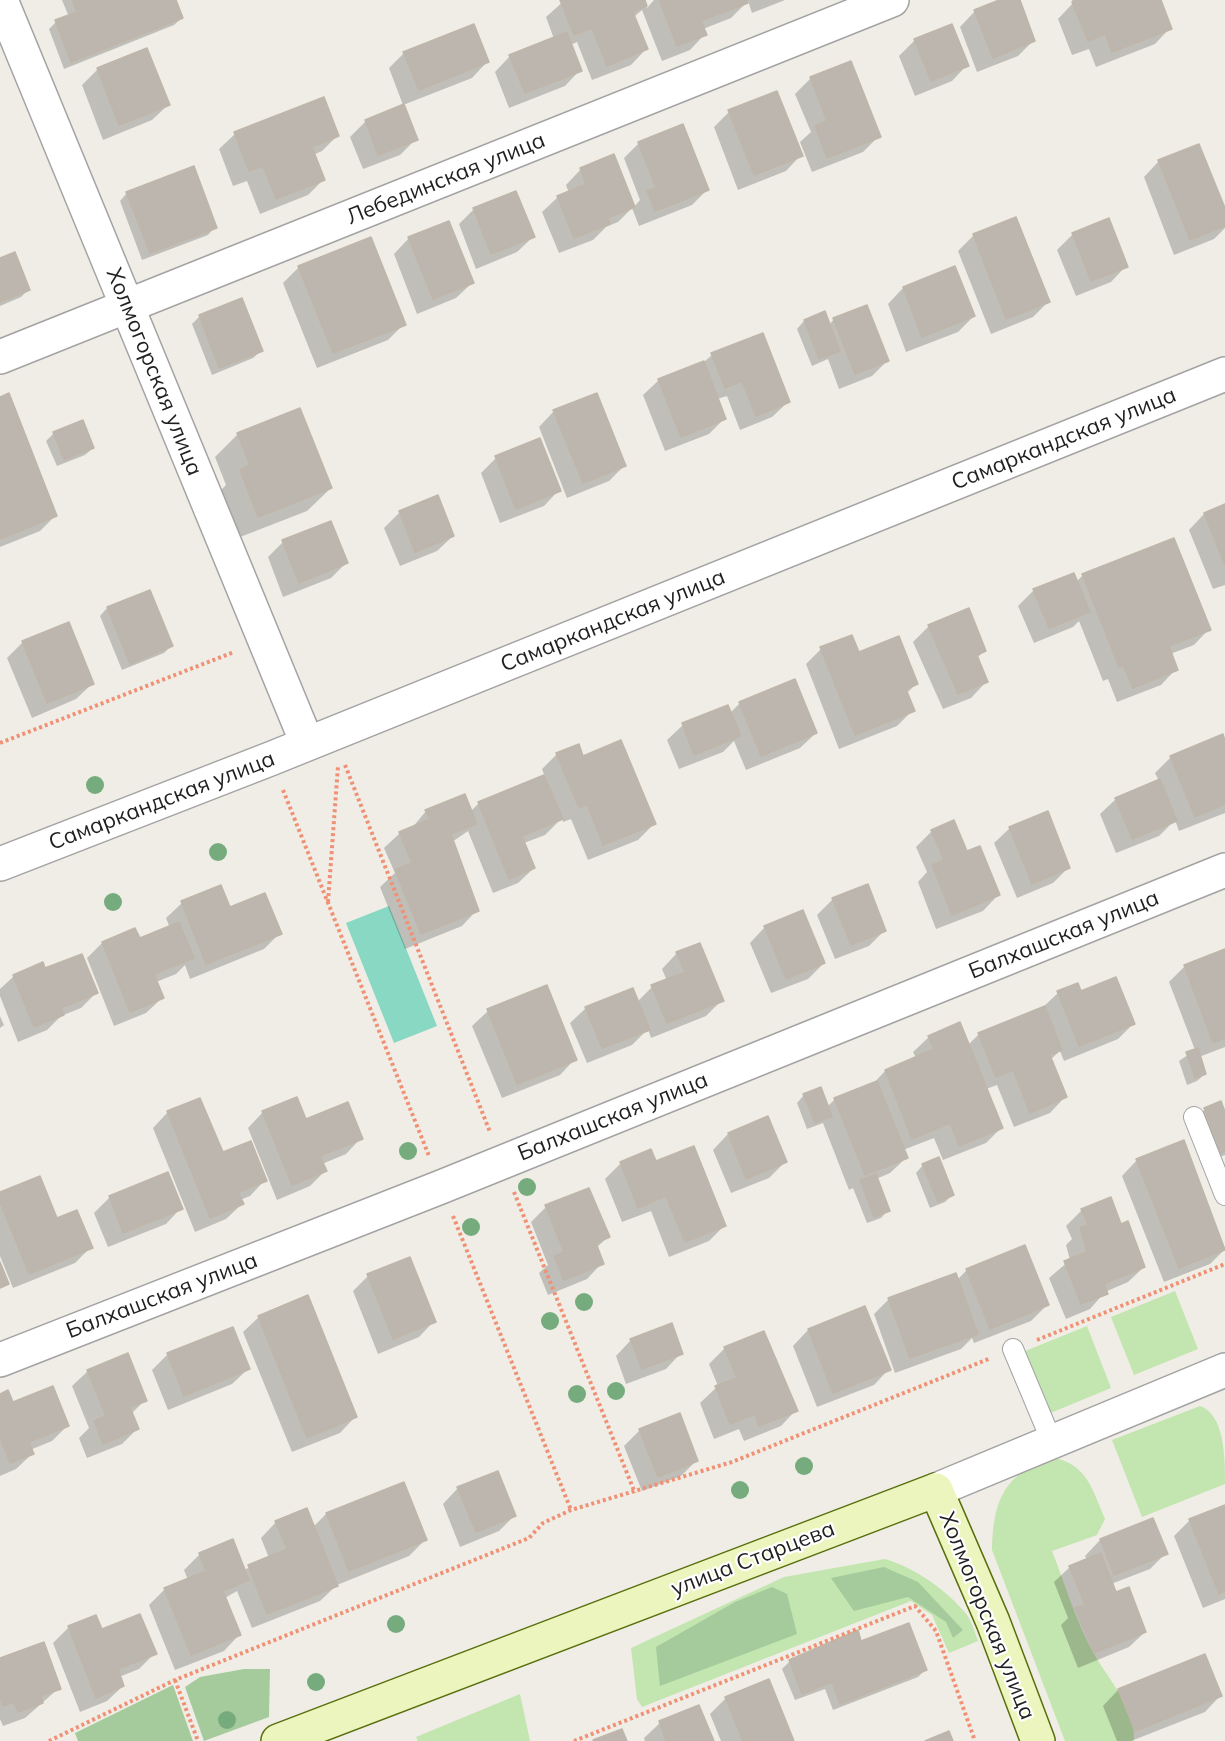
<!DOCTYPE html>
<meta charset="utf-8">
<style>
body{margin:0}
canvas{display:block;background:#efede6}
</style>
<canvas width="1225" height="1741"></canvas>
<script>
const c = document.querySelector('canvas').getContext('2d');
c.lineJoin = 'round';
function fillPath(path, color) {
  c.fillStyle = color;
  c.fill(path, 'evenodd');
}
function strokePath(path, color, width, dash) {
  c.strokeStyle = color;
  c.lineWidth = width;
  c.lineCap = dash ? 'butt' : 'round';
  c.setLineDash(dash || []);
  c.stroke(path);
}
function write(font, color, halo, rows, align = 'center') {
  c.font = font + ' Mulish,sans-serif';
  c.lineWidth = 4.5;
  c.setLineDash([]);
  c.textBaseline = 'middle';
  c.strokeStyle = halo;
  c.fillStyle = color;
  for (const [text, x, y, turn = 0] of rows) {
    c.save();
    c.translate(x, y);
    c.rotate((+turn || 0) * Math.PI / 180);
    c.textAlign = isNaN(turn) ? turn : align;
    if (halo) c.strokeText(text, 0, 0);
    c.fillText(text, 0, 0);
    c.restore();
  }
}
fillPath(new Path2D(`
 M1175 1291 1198 1349 1134 1375 1111 1317Z
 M1087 1326 1111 1388 1048 1414 1023 1352Z
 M1200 1406C1225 1415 1225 1458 1225 1484L1142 1517 1112 1440Z
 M1054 1458C1087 1464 1093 1491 1105 1519L1097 1535 1052 1551C1065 1584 1076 1622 1094 1654 1109 1680 1136 1709 1134 1741H1065L992 1550C993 1501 1004 1472 1054 1458Z
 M885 1559C915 1568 947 1590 967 1615 972 1622 975 1633 978 1641L949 1653 932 1615 911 1601 642 1707 637 1699 631 1648 784 1577Z
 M520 1694 530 1741H418L416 1737Z`), '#c3e5af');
fillPath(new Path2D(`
 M884 1567 918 1582 963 1630 953 1638 946 1622 908 1597 854 1611 831 1578Z
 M772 1587 787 1594 797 1634 660 1686 656 1647 735 1602Z
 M244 1669H270L269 1717 204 1741 185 1687 200 1677Z
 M173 1685 193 1741H78L75 1733Z`), '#a5cb9d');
fillPath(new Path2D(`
 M389 906 437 1026 394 1043 346 923Z`), '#89d8c3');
fillPath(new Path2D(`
 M62 0H175L182 18 174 25 64 69 49 29 56 22 69 17Z
 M565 0H644L647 8 654 0H785L752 13 748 1 731 18 703 29 705 34 690 50 662 61 642 10 634 17 646 49 631 65 592 80 577 42 570 45 580 70 565 86 509 108 495 72 510 56 554 39 546 17Z
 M1004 0H1018L1034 40 1018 56 977 72 960 27 975 11Z
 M1072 0H1160L1170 28 1155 44 1096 67 1089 49 1072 55 1058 19 1073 3Z
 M915 40 967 65 952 81 915 96 899 56Z
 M146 50 168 105 152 120 103 140 82 85 97 70Z
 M404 53 487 62 472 78 403 105 389 68Z
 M811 78 879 136 863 152 812 172 800 142 811 132 795 94Z
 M323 99 337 136 322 151 313 155 323 180 308 195 260 214 247 181 233 186 219 149 235 134Z
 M403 106 416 139 400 155 363 169 350 137 366 121Z
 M729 112 801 155 786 171 738 190 714 127Z
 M639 143 708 189 692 205 639 226 632 208 618 222 606 227 593 240 559 253 542 212 558 197 569 193 566 185 581 169 634 207 640 200 624 158Z
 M1159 161 1225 212V228L1214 239 1174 255 1144 177Z
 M127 193 215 227 208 235 142 260 120 201Z
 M474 209 533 237 517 252 476 269 459 224Z
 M1073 234 1126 266 1111 282 1076 296 1057 250Z
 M974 235 1048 302 1033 317 991 334 958 251Z
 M409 238 472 283 456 298 417 314 394 254Z
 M0 260 28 290 21 297 0 306Z
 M299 267 404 324 388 340 317 368 283 283Z
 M903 288 974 316 958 332 906 352 888 304Z
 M241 300 261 351 253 358 212 375 192 324 200 316Z
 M834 319 887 361 872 376 839 389 828 359 812 366 797 329 804 321 829 325Z
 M712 355 788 402 772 417 740 430 727 396 717 399 725 418 709 434 665 451 643 395 659 380 704 362Z
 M0 399 55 516 40 531 0 547Z
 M554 411 624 466 609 481 567 498 539 427Z
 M54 433 93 448 85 455 57 466 46 441Z
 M238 434 331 488 307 511 235 539 217 494 226 485 215 457Z
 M496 458 559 490 544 506 500 523 481 473Z
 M1225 506V585L1213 589 1189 530 1204 514Z
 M400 512 453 536 437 551 400 566 384 528Z
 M1173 539 1209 629 1194 645 1170 654 1176 669 1161 685 1117 702 1108 679 1103 681 1079 621 1073 627 1034 643 1018 606 1034 590 1076 582 1082 576Z
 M283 542 346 563 331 578 283 597 268 557Z
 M149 592 171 646 164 653 122 670 100 616 107 608Z
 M929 626 984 651 976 659 986 682 971 698 943 709 913 642Z
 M23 642 92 684 76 699 32 718 7 658Z
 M821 649 858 654 916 684 906 694 913 710 897 726 839 749 806 664Z
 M740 703 816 733 800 748 746 770 734 741 723 752 679 769 667 740 683 725 729 714Z
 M1225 745V813L1179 831 1175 820 1159 836 1116 853 1100 814 1116 799 1159 781 1155 773 1171 757Z
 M557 754 583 758 654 824 638 840 588 860 571 819 563 822 562 818 545 835 524 843 534 868 518 883 493 893 468 831 452 842 477 910 462 926 405 949 380 887 395 873 384 848 400 833 412 828 426 811H471L479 803 545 777 542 769Z
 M1010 828 1068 868 1053 883 1017 898 994 843Z
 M932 831 998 895 983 911 936 929 918 882 927 872 916 847Z
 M220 887 229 909 280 933 264 949 190 979 185 965 176 974 156 982 162 998 146 1013 114 1026 87 958 102 943 135 930 139 940 170 928 166 918 182 903Z
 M833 899 885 930 869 946 835 959 817 915Z
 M765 927 824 963 808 979 771 993 750 943Z
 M1225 951V1047L1199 1057 1205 1074 1197 1081 1187 1085 1179 1061 1195 1050 1169 982 1185 966Z
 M677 953 722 1000 706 1016 651 1038 648 1029 632 1045 587 1063 570 1023 586 1008 637 1002 652 987 667 981 662 969Z
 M45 970 96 993 81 1008 61 1016 47 1030 18 1042 0 996V989L14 976Z
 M1058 993H1080L1133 1024 1118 1039 1064 1061 1060 1051 1050 1060 1065 1097 1050 1113 1014 1127 997 1085 986 1089 1001 1128 986 1143 943 1160 934 1138 903 1150 906 1158 890 1173 876 1179 888 1210 881 1218 867 1223 853 1188 849 1190 823 1123 807 1129 797 1103 804 1095 827 1107 835 1099 872 1085 885 1071 916 1058 913 1052 929 1037 968 1045 979 1034 1042 1008Z
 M488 1011 575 1059 560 1075 502 1098 472 1026Z
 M0 1016 4 1025 0 1028Z
 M1205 1109 1225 1116V1155L1213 1159 1198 1116Z
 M168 1112 222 1154 265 1180 250 1196 240 1200 242 1204 226 1219 195 1232 153 1128Z
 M263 1112 361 1138 346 1154 322 1164 325 1171 310 1186 277 1200 248 1128Z
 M728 1134 785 1162 769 1178 731 1193 713 1150Z
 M1183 1142 1225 1249 1210 1264 1164 1282 1122 1176 1137 1160Z
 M621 1163H655L724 1226 709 1241 669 1257 651 1211 622 1222 605 1179Z
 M923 1165 952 1195 945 1202 930 1208 916 1173Z
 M0 1193 56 1220 91 1247 75 1263 13 1288 0 1256Z
 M110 1197 181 1208 166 1224 108 1247 94 1213Z
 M546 1207 608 1237 596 1248 602 1263 587 1279 548 1295 539 1273 548 1265 531 1222Z
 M1082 1210 1120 1226 1144 1267 1128 1282 1105 1292 1090 1309 1066 1319 1049 1278 1070 1260 1066 1245 1072 1239 1066 1226Z
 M967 1270 1047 1305 1031 1321 974 1343 972 1338 961 1349 895 1373 874 1314 889 1299 957 1280Z
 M368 1276 434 1321 419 1337 378 1354 353 1291Z
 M865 1308 889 1369 874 1385 817 1407 793 1346 808 1330Z
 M259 1317 355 1417 340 1433 292 1452 243 1332Z
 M631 1340 681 1353 666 1369 626 1384 616 1356Z
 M725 1348 796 1410 781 1426 744 1441 739 1429 714 1439 700 1403 718 1386 709 1364Z
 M168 1354 248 1369 232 1384 168 1410 152 1370Z
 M88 1371 145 1400 131 1414 137 1429 122 1444 87 1458 79 1438 89 1428 72 1386Z
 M0 1395 12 1404 67 1426 52 1441 30 1450 32 1454 16 1469 0 1476Z
 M679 1415 697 1460 681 1476 642 1491 624 1446 640 1430Z
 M403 1484 425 1540 409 1556 337 1585 320 1601 252 1628 237 1591 225 1598 239 1635 224 1651 175 1670 149 1605 165 1589 188 1580 184 1570 200 1554 244 1570 269 1558 261 1538 276 1522 313 1527 326 1514Z
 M458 1488 514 1516 499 1531 460 1547 443 1504Z
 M1225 1506V1599L1203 1608 1174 1536 1190 1520Z
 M1100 1540 1166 1553 1150 1569 1111 1584 1115 1594 1145 1632 1129 1647 1078 1668 1061 1625 1068 1618 1054 1582 1070 1567 1087 1560 1085 1556Z
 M96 1617 101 1631 155 1653 139 1669 119 1677 123 1686 107 1701 80 1712 53 1643 68 1628Z
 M860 1643 925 1670 918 1677 833 1710 825 1689 795 1700 782 1669 790 1661Z
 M0 1659 59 1688 25 1718 3 1726 0 1719Z
 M1118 1690 1220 1696 1205 1712 1131 1741H1117L1103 1706Z
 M726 1698 792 1741H721L710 1714Z
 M698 1707 712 1741H645L644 1738 660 1723Z`), '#0003');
const building = new Path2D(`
 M72 0H176L183 18 71 62 55 20 77 12Z
 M560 0H645L647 6 633 12 648 49 607 66 592 28 574 35Z
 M659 0H747L748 3 701 21 707 35 677 46Z
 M999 0H1020L1035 41 993 58 974 10Z
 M1077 0H1161L1172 29 1112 52 1105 34 1088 41 1072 2Z
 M474 24 489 62 419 90 403 52Z
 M952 24 969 66 931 81 914 39Z
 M567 32 582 71 525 93 509 55Z
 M147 48 170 105 119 125 97 68Z
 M851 61 881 137 827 158 815 126 827 121 810 77Z
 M777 91 803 156 754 175 728 110Z
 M324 97 339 136 312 147 325 180 276 199 263 166 249 171 234 132Z
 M404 104 418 140 378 155 365 120Z
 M683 124 709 190 655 211 647 191 656 188 638 142Z
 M1199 144 1225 208V226L1190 240 1158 160Z
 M614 154 635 207 608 218 610 224 574 238 557 196 586 184 580 168Z
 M194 166 217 228 150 253 126 192Z
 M516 191 535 237 491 254 473 208Z
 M1016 217 1050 302 1006 319 973 234Z
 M1109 218 1128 267 1091 281 1072 233Z
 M449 221 474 283 433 299 408 237Z
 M371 237 406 325 333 353 298 266Z
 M15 252 30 290 0 302V258Z
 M955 266 975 316 922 337 903 287Z
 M242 298 263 351 219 368 199 315Z
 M867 305 889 361 855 374 833 318Z
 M825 311 840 351 819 359 804 320Z
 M763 333 790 402 756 416 742 381 725 388 711 353Z
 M704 361 726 419 681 437 658 379Z
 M9 393 57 516 0 539V397Z
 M597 393 626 466 583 483 553 410Z
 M300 408 332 488 258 517 240 470 250 465 237 433Z
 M83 420 94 448 64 460 53 432Z
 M540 438 561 491 516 509 495 456Z
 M438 495 454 536 415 552 399 511Z
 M1225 504V565L1204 513Z
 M331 521 348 563 299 583 282 540Z
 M1174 538 1211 630 1169 646 1178 670 1133 688 1123 665 1119 667 1082 574Z
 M1074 573 1090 612 1049 628 1033 589Z
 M150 590 173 646 130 664 107 607Z
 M969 608 986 651 977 655 988 682 958 694 928 625Z
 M69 622 94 684 47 703 22 641Z
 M852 635 859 652 899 636 918 684 906 689 915 711 855 735 820 647Z
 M795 679 817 733 761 756 739 702Z
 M728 705 741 736 694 755 682 723Z
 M1223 734 1225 741V804L1195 817 1170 756Z
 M621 740 656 824 603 845 587 804 579 808 556 753 579 744 583 756Z
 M544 775 563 819 522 836 535 868 509 879 478 802Z
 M1160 779 1177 821 1132 839 1115 798Z
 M465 794 477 824 451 834 479 911 421 934 395 870 412 863 399 832 430 819 425 810Z
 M1048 811 1070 868 1032 884 1009 827Z
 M954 820 967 851 980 846 1000 895 952 915 932 865 944 860 931 830Z
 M868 884 886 931 851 945 832 898Z
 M221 885 230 907 265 893 282 934 206 964 181 901Z
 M803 910 825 963 786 979 764 926Z
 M179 922 194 958 154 974 164 998 130 1012 102 942 135 928 140 938Z
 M700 943 724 1001 667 1023 651 985 685 972 676 952Z
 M1225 949V1038L1213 1043 1184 965Z
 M82 954 98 993 61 1008 64 1015 34 1027 13 975 43 962 45 968Z
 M1116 977 1135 1024 1079 1046 1057 991 1078 983 1081 991Z
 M547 985 577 1060 517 1084 487 1009Z
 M633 988 650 1030 602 1048 585 1007Z
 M1045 1006 1062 1050 1050 1055 1067 1097 1030 1113 1013 1070 996 1077 978 1033Z
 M960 1022 1003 1128 959 1146 950 1123 912 1139 885 1070 934 1049 928 1036Z
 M1198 1048 1206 1074 1195 1078 1186 1052Z
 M877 1081 908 1158 865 1175 834 1098Z
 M821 1087 832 1116 815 1123 803 1094Z
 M297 1097 306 1119 348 1102 363 1139 320 1156 327 1171 292 1185 262 1111Z
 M200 1098 223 1152 251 1141 267 1181 238 1192 244 1204 210 1218 167 1111Z
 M1221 1101 1225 1112V1151L1221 1153 1204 1108Z
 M768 1116 787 1162 746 1179 728 1133Z
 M1184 1140 1225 1250 1179 1268 1136 1159Z
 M694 1146 726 1226 685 1242 666 1196 638 1208 620 1162 651 1149 656 1161Z
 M939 1157 954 1195 938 1202 922 1164Z
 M168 1172 183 1209 123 1233 109 1196Z
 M876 1174 890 1211 874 1217 860 1180Z
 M40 1176 57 1218 77 1210 93 1248 29 1274 0 1202V1192Z
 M589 1188 610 1237 596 1243 604 1264 564 1280 554 1256 564 1252 545 1205Z
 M1111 1197 1121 1224 1128 1221 1145 1267 1104 1284 1108 1294 1081 1304 1064 1261 1087 1252 1080 1228 1088 1225 1081 1209Z
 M1025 1245 1049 1305 990 1329 966 1269Z
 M410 1257 436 1322 393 1339 367 1274Z
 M0 1262 9 1284 0 1288Z
 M956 1273 978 1334 910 1358 888 1298Z
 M308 1295 357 1417 307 1438 258 1316Z
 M865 1306 891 1370 833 1393 808 1329Z
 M672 1323 683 1354 642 1369 630 1339Z
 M233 1327 250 1369 184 1396 167 1353Z
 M764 1331 798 1411 759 1426 755 1414 730 1424 715 1386 737 1378 724 1347Z
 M128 1353 147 1401 130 1407 139 1429 103 1444 94 1421 106 1416 87 1370Z
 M53 1386 69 1426 29 1442 34 1454 10 1463 0 1438V1394L8 1390 13 1402Z
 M680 1413 698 1461 658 1477 639 1429Z
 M498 1471 516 1516 476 1532 457 1487Z
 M404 1482 427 1540 349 1571 326 1513Z
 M1225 1505V1591L1219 1594 1189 1519Z
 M307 1508 338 1586 267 1614 248 1565 287 1549 275 1521Z
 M1153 1518 1168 1554 1114 1575 1100 1539Z
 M233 1539 249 1580 223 1591 241 1635 191 1655 164 1588 206 1571 199 1553Z
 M1101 1553 1116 1592 1129 1587 1146 1632 1094 1653 1075 1608 1085 1605 1069 1566Z
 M140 1614 157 1654 118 1669 124 1686 96 1698 68 1626 96 1615 102 1629Z
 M909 1623 927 1670 840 1704 832 1682 802 1694 789 1660 858 1630 861 1641Z
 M44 1642 61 1689 41 1696 43 1703 18 1712 14 1702 3 1706 0 1697V1658Z
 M1205 1654 1222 1696 1135 1731 1118 1689Z
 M769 1679 794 1741H743L725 1697Z
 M699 1705 714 1741H666L659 1721Z
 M622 1729 627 1741H594L593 1740Z
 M949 1731 953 1741H925Z`);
fillPath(building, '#bcb6af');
strokePath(building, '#bfb6a9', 1.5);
const service = new Path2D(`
 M1194 1117 1225 1195
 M1013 1349 1052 1442`);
const minor = new Path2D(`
 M1 0 307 743
 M0 357 892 0
 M0 864 270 759 1225 374
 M0 1360 441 1187 1225 870`);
const tertiary = new Path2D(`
 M936 1490 1225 1370`);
const secondary = new Path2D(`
 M278 1741 936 1490 993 1622 1038 1741`);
strokePath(service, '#a3a3a3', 22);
strokePath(minor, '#a3a3a3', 36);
strokePath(tertiary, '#a3a3a3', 36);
strokePath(secondary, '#586f0c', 36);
strokePath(new Path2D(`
 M0 743 234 652
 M345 765 490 1132
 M283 790 429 1156
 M328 902 338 766
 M514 1192 635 1493
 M453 1216 571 1510
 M1037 1340 1225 1264
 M175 1680 198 1741
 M49 1741 175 1680 529 1538 543 1523 571 1510 732 1462 991 1358
 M574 1741 915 1606 936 1631 975 1741`), '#f09175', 4, [3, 3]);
strokePath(service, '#fff', 20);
strokePath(minor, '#fff', 33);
strokePath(tertiary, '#fff', 33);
strokePath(secondary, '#ecf5bd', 33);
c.fillStyle = '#76ac7d';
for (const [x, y] of [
 [95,785],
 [218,852],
 [113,902],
 [408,1151],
 [527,1187],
 [471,1227],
 [584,1302],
 [550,1321],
 [616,1391],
 [577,1394],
 [804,1466],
 [740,1490],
 [396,1624],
 [316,1682],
 [227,1720]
]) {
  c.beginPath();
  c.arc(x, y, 9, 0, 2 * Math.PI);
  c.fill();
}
write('22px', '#1f1f1f', '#fff', [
 ["Лебединская улица",446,179,-22],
 ["Холмогорская улица",154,372,68],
 ["Самаркандская улица",1064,439,-22],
 ["Самаркандская улица",613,621,-22],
 ["Самаркандская улица",162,801,-21],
 ["Балхашская улица",1064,935,-22],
 ["Балхашская улица",613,1117,-22],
 ["Балхашская улица",162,1296,-21],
 ["улица Старцева",753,1559,-21],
 ["Холмогорская улица",987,1616,68]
]);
</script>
